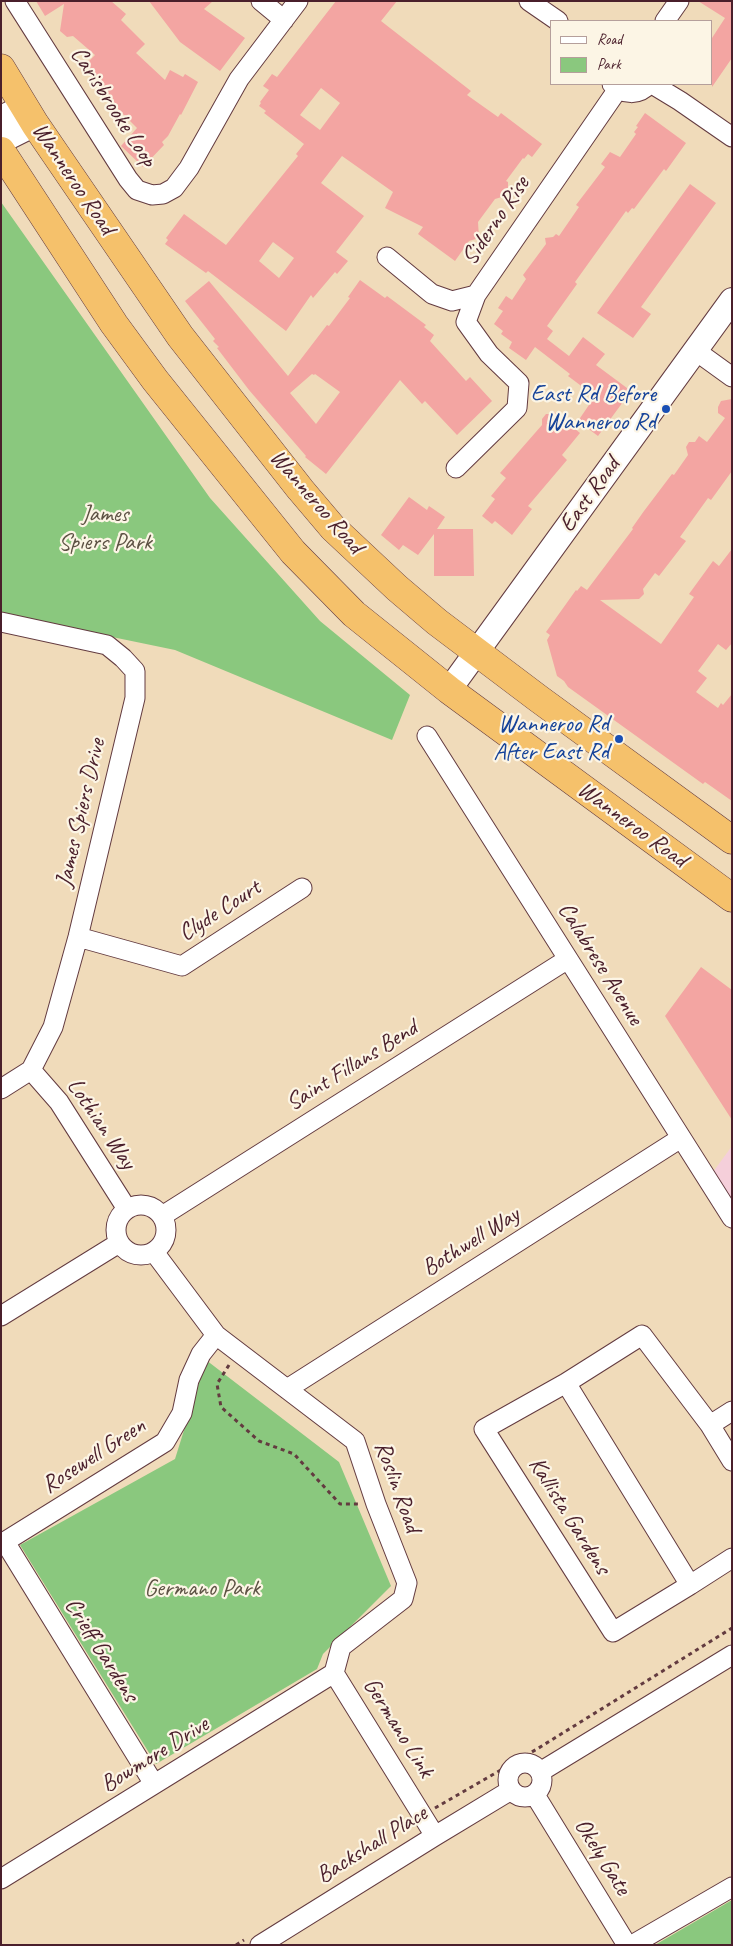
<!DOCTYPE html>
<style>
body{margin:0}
#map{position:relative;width:733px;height:1946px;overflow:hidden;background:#f0dbba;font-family:Caveat,sans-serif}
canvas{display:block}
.frame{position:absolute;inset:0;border:2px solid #4a1f2b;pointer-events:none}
.legend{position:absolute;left:550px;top:20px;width:162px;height:65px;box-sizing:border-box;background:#fcf5e5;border:1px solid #b59f9b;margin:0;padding:6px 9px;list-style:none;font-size:15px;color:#4a1f2b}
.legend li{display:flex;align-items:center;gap:10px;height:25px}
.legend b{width:25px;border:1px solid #b59f9b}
</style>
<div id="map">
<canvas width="733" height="1946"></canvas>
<div class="frame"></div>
<ul class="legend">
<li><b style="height:6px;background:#fff"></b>Road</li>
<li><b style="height:14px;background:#8ac87e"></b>Park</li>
</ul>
</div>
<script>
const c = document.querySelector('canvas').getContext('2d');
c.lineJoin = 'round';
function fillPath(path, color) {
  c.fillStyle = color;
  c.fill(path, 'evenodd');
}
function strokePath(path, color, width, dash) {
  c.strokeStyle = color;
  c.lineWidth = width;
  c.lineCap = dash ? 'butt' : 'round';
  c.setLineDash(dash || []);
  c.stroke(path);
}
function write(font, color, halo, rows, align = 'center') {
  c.font = font + ' Caveat,sans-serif';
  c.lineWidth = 4.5;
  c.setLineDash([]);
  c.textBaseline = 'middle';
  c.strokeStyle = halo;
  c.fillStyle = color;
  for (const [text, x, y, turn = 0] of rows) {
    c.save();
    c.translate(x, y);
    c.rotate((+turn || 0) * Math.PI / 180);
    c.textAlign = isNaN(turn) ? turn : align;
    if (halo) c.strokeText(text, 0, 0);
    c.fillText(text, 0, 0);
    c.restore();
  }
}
fillPath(new Path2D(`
 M732 1146V1201L713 1172Z`), '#f5cfda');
fillPath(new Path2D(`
 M1 202 210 498 320 621 410 695 392 740 175 650 1 614Z
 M206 1360 339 1462 391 1586 323 1654 317 1669 156 1764 20 1545 175 1459Z
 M732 1900V1945H655Z`), '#8ac87e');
fillPath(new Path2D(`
 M36 1H111L126 14 121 20 145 44 136 53 165 80 170 70 183 77 185 74 198 82 181 115 180 114 168 136 162 142 164 145 143 167 121 146 137 128 112 103 114 100 85 69 84 66 95 55 73 36 67 37 60 31 64 4 45 16Z
 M149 1H213L204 9 245 38 220 71 180 42Z
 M336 1H397L381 21 471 91 467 95 498 117 501 113 542 144 532 157 528 154 524 159 523 158 506 181 508 182V192L505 196 495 199 478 222 479 238 469 241 455 261 418 234 423 227 385 208 393 192 342 156 321 183 364 216 336 252 348 261 337 274 335 272 313 298 311 295 286 331 208 271 206 273 165 244 168 240 166 238 184 214 226 245 298 156 296 154 304 144 264 113 266 111 259 106 261 103 260 102 269 90 263 86 272 74 277 77ZM321 88 340 103 320 130 300 115ZM273 242 294 258 279 278 259 261Z
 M698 1H732V58L712 87V38L725 18Z
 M645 113 686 143 666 171 664 169 634 209 632 208 628 213 626 211 575 282 577 284 547 326 553 331 547 339 569 356 583 337 605 354 596 365 631 391 598 436 578 421 591 402 588 399 592 394 568 376 570 374 535 347 526 360 509 348 512 342 501 334 503 331 494 324 503 311 498 308 506 296 512 300 526 279 523 275 546 244 545 238 553 237 556 234 559 236 579 207 576 205 605 167 601 164 610 152 620 157 636 134 634 132 638 127 636 126Z
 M690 184 716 203 641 307 651 314 633 338 597 313Z
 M360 280 385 298 387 296 426 325 424 327 434 335 430 341 466 381 470 377 492 401 457 435 425 401 422 404 400 380 326 474 305 457 306 456 249 390 217 348 219 347 213 341 215 339 185 301 209 281 288 376 327 325 329 326 350 298 348 297ZM312 374 314 375 315 374 340 392 316 424 290 393Z
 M732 399V471L711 500 708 498 680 537 686 541 659 576 655 573 643 589 644 594 639 599 600 600 661 644 694 597 689 594 713 561 719 566 732 549V643L726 650 718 644 698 671 707 678 696 692 718 708 721 703 723 705 732 694V801L705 782 703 784 568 687 564 681 557 676 547 640 550 635 546 632 576 590 577 591 581 586 587 590 633 529 632 528 644 511 672 474 674 475 688 455 686 447 689 442H695L699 436 707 442 725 418 718 413V407L721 401Z
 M553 411 580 433 562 455 567 460 528 506 532 509 512 535 495 521 492 524 482 516 495 499 491 496 506 478 500 473 542 425V419L546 414H551Z
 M409 497 427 510 429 506 445 517 437 529H473L474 576H434V534L418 555 403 545 399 550 381 535Z
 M701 967 732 990V1120L665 1016Z`), '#f3a5a2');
const minor = new Path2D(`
 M15 1 128 179 137 190 152 195 163 194 174 188 189 168 239 79 298 1
 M261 1 284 20
 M529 1 558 21
 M665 21 679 1
 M612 84C623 95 639 96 649 84
 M652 84 680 101 732 137
 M387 257 432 294 452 301 476 295 618 89
 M696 351 732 377
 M456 468 517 408 519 383 489 354 466 322 476 295
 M1 622 107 645 123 658 135 671V698L78 937 53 1027 31 1070 1 1089
 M427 736 732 1218
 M78 937 182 966 302 888
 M31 1070 59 1102 127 1209
 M116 1230a25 25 0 1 1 50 0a25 25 0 1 1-50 0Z
 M162 1216 568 959
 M154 1252 216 1335 355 1441 376 1504 407 1583 403 1599 341 1647 334 1673
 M1 1316 119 1243
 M566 1383 690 1585
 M287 1389 681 1138
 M710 1425 732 1411
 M732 1461 710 1425 642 1335 566 1383 484 1429 613 1632 690 1585 732 1558
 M5 1542 154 1784
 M1 1544 165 1442 182 1413 189 1380 201 1354 216 1335
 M334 1673 435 1836
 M508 1780a17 17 0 1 1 34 0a17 17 0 1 1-34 0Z
 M540 1772 732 1655
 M535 1795 627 1945
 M1 1879 334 1673
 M260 1945 435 1836 511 1790
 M632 1945 732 1887`);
const tertiary = new Path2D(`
 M1 118 25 106
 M1 141 35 124
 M449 690 732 300`);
const trunk = new Path2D(`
 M1 68 35 124 180 336 300 489 333 528 397 588 437 622 539 699 732 840
 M1 151 114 324 155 380 293 552 354 614 449 690 732 898`);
strokePath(minor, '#633b40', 21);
strokePath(tertiary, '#633b40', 26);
strokePath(trunk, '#633b40', 29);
strokePath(new Path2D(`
 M229 1365 217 1384 221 1407 259 1441 294 1454 340 1504H359
 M435 1808 537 1749 732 1628
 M236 1945 244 1940`), '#633b40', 3, [4, 4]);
strokePath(minor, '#fff', 19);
strokePath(tertiary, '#fff', 24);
strokePath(trunk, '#f5c16b', 28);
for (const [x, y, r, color] of [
 [666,409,5,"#1a4fb4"],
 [619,739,5,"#1a4fb4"]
]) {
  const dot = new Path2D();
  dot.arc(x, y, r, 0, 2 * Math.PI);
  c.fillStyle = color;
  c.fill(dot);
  strokePath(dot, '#fcf5e5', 2);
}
write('24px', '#4a1f2b', '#fcf5e5', [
 ["Carisbrooke Loop",113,107,57],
 ["Wanneroo Road",73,179,56],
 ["Siderno Rise",496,221,-56],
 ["East Road",590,495,-54],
 ["Wanneroo Road",316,502,49],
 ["James Spiers Drive",81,813,-77],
 ["Wanneroo Road",632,825,36],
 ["Clyde Court",220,911,-33],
 ["Calabrese Avenue",600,964,58],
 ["Saint Fillans Bend",352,1066,-32],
 ["Lothian Way",101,1124,56],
 ["Bothwell Way",471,1242,-32],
 ["Rosewell Green",94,1456,-33],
 ["Roslin Road",397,1487,70],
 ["Kallista Gardens",569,1516,58],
 ["Crieff Gardens",101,1650,58],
 ["Germano Link",398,1728,58],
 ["Bowmore Drive",155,1755,-32],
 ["Backshall Place",372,1845,-32],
 ["Okely Gate",602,1857,58]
]);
write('24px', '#164399', '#fcf5e5', [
 ["East Rd Before",656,395],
 ["Wanneroo Rd",656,423],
 ["Wanneroo Rd",609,725],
 ["After East Rd",609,753]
], 'right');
write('24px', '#5d5244', '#fcf5e5', [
 ["James",105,515],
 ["Spiers Park",105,543],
 ["Germano Park",202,1589]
]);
</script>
